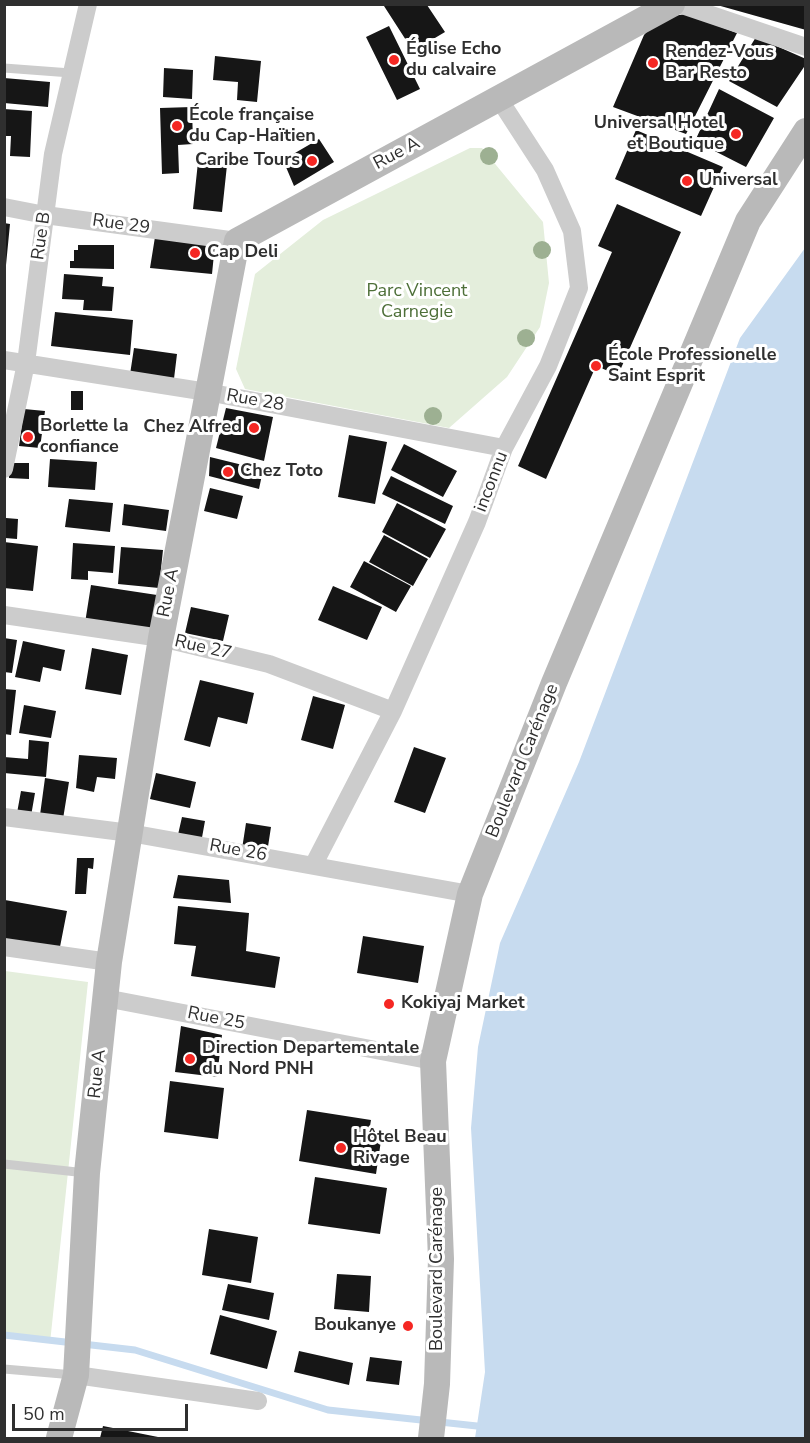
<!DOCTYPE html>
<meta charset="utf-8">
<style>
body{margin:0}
#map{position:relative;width:810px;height:1443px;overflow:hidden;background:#fff;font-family:"Nunito Sans",sans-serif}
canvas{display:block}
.frame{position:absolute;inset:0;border:6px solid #2f2f2f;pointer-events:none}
.scale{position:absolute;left:12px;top:1404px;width:176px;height:27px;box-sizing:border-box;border:3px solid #2f2f2f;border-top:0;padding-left:8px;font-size:18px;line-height:21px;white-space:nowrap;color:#2f2f2f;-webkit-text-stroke:4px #fff;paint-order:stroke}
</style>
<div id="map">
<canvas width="810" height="1443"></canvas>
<div class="frame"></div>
<div class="scale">50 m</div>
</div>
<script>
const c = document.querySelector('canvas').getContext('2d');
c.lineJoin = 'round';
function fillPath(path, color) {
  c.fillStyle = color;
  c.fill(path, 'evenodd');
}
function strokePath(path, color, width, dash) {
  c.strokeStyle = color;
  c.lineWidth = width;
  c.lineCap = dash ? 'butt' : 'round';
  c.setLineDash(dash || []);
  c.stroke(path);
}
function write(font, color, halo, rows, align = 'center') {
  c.font = font + ' "Nunito Sans",sans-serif';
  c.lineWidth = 6;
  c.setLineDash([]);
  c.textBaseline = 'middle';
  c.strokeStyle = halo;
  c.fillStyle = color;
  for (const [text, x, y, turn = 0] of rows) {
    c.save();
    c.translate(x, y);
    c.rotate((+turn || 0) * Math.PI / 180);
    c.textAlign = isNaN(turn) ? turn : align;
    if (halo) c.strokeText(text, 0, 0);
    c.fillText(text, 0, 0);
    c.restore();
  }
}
fillPath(new Path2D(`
 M470 148H482L543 222 549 283 540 327 507 377 449 428 245 389 236 369 255 274 323 220Z
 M5 971 88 982 50 1343 5 1337Z`), '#e4eedc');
fillPath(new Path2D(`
 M805 248V1438H475L485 1372 471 1128 478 1047 500 943 579 762 740 338Z`), '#c7dbef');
strokePath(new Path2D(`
 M4 1335 135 1350 328 1410 477 1426`), '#c7dbef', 7);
fillPath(new Path2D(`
 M717 4H806V30L717 5Z
 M387 5H427L445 32 413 51 384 6Z
 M686 14 737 33 686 134 613 107 644 35 659 18Z
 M389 26 420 89 397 100 366 37Z
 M756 37 806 59V64L777 107 729 81Z
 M215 56 261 61 257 102 237 100 238 82 213 80Z
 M164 68 193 70 192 99 163 97Z
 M4 78 50 82 48 107 4 103Z
 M719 89 774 118 746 167 695 141Z
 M192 107 193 144 178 145 179 173 162 174 160 108Z
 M4 109 32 111 30 157 10 156 11 136H4Z
 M636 130 723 167 701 216 615 179Z
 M319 139 334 162 294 186 283 160Z
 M198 162 227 165 222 212 193 209Z
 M617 204 681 232 618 375 596 366 546 479 518 466 612 252 598 246Z
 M4 223 10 224 6 265H4Z
 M155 237 215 244 212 274 150 268Z
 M78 245H114V269L70 268V261H74V250H78Z
 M64 274 103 277 102 286 114 287 112 311 83 310 84 300 62 299Z
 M55 312 133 320 130 355 51 346Z
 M134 348 177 354 173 387 129 381Z
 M71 391H83V410H71Z
 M226 408 273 417 264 461 216 448Z
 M24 409 45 411 40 448 19 446Z
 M349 435 387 442 375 504 338 497Z
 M404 444 457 471 443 497 391 470Z
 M210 457 263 470 259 489 209 476Z
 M50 459 97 462 95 490 48 487Z
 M9 463H29V479L9 478Z
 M391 476 453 506 445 524 382 494Z
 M210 488 243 496 237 519 204 511Z
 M69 499 113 503 110 532 65 527Z
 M397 503 446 529 430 558 382 532Z
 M124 504 169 510 166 531 122 525Z
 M6 518 18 519 17 539 5 538Z
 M384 535 428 559 413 586 369 562Z
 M4 542 38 546 33 591 4 588Z
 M73 543 115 546 113 573 88 571V580L71 579Z
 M121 547 163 550 159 588 118 584Z
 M364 561 411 586 396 612 350 587Z
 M91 585 157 595 151 633 85 623Z
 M333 586 382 607 367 640 318 620Z
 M191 607 229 615 223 641 185 633Z
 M4 638 17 640 12 673 4 672Z
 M23 641 65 650 61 671 43 667 40 682 15 677Z
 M92 648 128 655 121 695 85 689Z
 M200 680 254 693 247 724 218 717 210 747 184 740Z
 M4 689 16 690 11 735 4 734Z
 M313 696 345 705 333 749 301 740Z
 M24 705 56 711 51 738 19 733Z
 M29 740 49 742 46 777 4 773V757L28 759Z
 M414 747 446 758 425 813 394 802Z
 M79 755 117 758 115 779 97 777 94 792 76 788Z
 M156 773 196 782 190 808 150 799Z
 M45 778 69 782 63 819 40 815Z
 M21 791 35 793 31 816 17 813Z
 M182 817 205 821 201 843 177 839Z
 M246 823 271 827 267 853 242 849Z
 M77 858H94L93 869 88 868 86 894H75Z
 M178 875 229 880 231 903 173 898Z
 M5 900 67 911 59 952 5 943Z
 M178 906 249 913 246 951 280 957 275 988 191 976 196 946 174 944Z
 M363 936 424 946 418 983 357 973Z
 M181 1026 222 1035 217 1077 175 1072Z
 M170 1081 224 1088 218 1139 164 1132Z
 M307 1110 371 1120 369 1132 382 1134 376 1174 299 1161Z
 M315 1177 387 1188 380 1234 308 1224Z
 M209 1229 258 1237 251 1283 202 1275Z
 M337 1274 371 1276 369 1312 334 1309Z
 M228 1284 274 1293 269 1320 222 1310Z
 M220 1315 277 1331 267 1369 210 1354Z
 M299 1351 353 1363 349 1385 294 1372Z
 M370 1357 402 1361 399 1385 366 1381Z
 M103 1426 158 1437V1438H100Z`), '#161616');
strokePath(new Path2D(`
 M4 68 71 73
 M4 1164 86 1173
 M4 1369 74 1375`), '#ccc', 9);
strokePath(new Path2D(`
 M679 4 806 47
 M4 207 45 215 237 241
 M4 360 207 392 504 448
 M4 469 26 363 53 154 88 4
 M4 615 161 638 269 664 393 711
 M4 817 130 833 470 894
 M314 864 393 711 477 522 504 448 548 366 579 288 572 231 545 170 499 99
 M4 947 109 962
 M105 998 433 1061
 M76 1375 258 1401`), '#ccc', 18);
strokePath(new Path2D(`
 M59 1438 76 1375 87 1173 109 962 161 638 237 241 672 4
 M431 1438 437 1384 441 1259 433 1061 470 894 554 683 748 221 806 131`), '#b9b9b9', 26);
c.fillStyle = '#9db092';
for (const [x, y] of [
 [489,156],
 [542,250],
 [526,338],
 [433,416]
]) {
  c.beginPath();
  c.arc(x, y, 9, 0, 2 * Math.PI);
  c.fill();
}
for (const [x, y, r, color] of [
 [394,60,6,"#f52723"],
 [653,63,6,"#f52723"],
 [177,126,6,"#f52723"],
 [736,134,6,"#f52723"],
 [312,161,6,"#f52723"],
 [687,181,6,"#f52723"],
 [195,253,6,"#f52723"],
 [596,366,6,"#f52723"],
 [254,428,6,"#f52723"],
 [28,437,6,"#f52723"],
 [228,472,6,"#f52723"],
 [389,1004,6,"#f52723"],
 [190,1059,6,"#f52723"],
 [341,1148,6,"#f52723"],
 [408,1326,6,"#f52723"]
]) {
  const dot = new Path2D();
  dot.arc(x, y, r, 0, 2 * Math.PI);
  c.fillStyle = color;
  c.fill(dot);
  strokePath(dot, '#fff', 2);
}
write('bold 18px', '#2f2f2f', '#fff', [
 ["Église Echo",406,50],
 ["du calvaire",406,71],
 ["Rendez-Vous",665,53],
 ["Bar Resto",665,74],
 ["École française",189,116],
 ["du Cap-Haïtien",189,137],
 ["Universal Hotel",724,124,"right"],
 ["et Boutique",724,145,"right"],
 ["Caribe Tours",300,161,"right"],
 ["Universal",699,181],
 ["Cap Deli",207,253],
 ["École Professionelle",608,356],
 ["Saint Esprit",608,377],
 ["Borlette la",40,427],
 ["confiance",40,448],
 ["Chez Alfred",242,428,"right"],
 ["Chez Toto",240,472],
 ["Kokiyaj Market",401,1004],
 ["Direction Departementale",202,1049],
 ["du Nord PNH",202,1070],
 ["Hôtel Beau",353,1138],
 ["Rivage",353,1159],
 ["Boukanye",396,1326,"right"]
], 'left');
write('18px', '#2f2f2f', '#fff', [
 ["Rue A",397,154,-28],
 ["Rue 29",121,225,8],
 ["Rue B",42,236,-82],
 ["Rue 28",255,401,10],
 ["inconnu",492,482,-69],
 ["Rue A",169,593,-79],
 ["Rue 27",203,648,13],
 ["Boulevard Carénage",523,761,-68],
 ["Rue 26",238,851,10],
 ["Rue 25",216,1019,11],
 ["Rue A",98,1074,-84],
 ["Boulevard Carénage",438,1269,-90]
]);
write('18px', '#4d6f38', '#fff', [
 ["Parc Vincent",417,292],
 ["Carnegie",417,313]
]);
</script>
